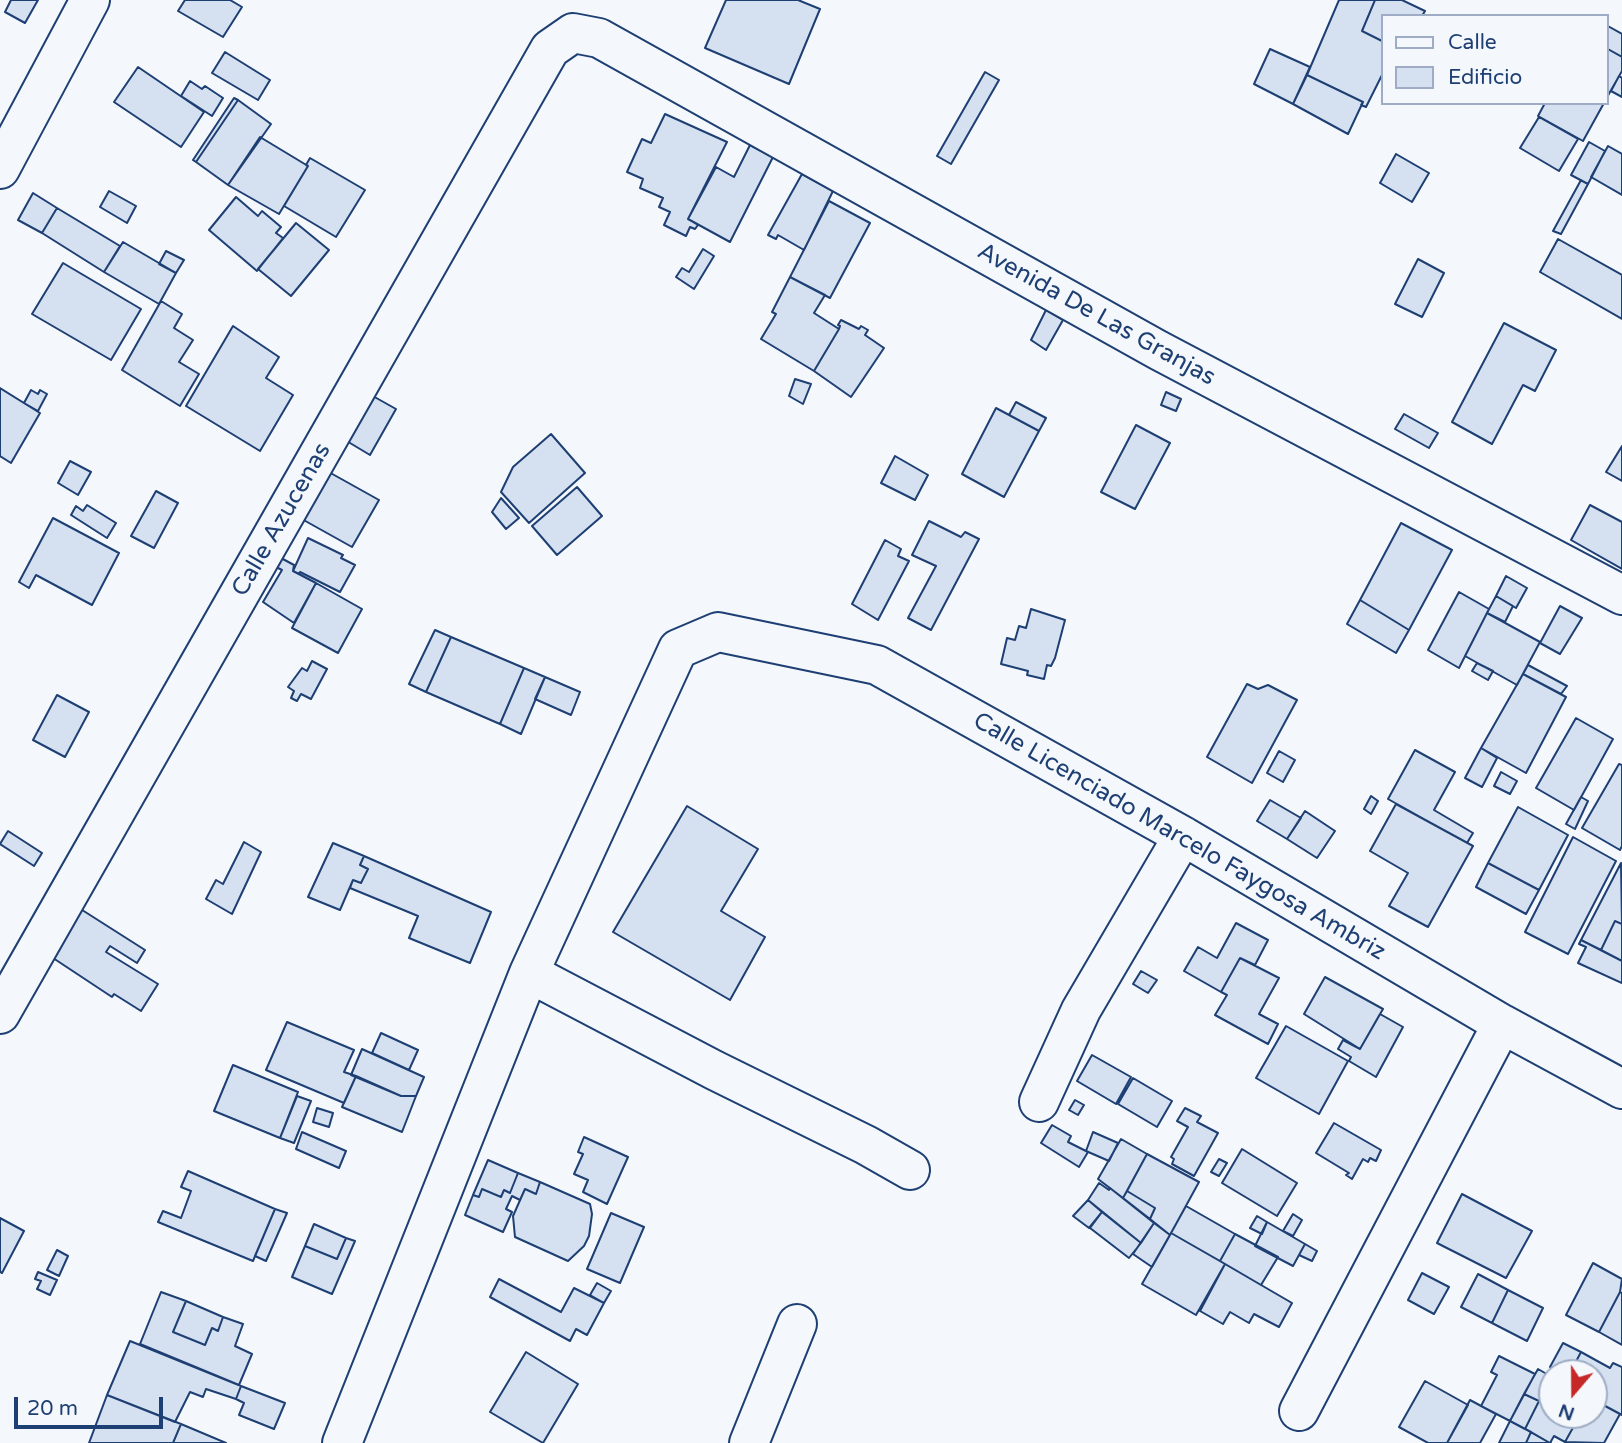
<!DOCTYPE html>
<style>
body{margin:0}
#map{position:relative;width:1622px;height:1443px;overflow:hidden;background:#f4f7fb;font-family:"Varela Round",sans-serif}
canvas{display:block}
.legend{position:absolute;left:1381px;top:14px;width:228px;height:91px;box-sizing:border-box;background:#f4f7fb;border:2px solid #9eadc5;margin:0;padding:9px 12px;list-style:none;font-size:21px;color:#1d3f73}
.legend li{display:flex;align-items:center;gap:14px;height:35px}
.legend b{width:35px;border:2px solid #9eadc5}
.north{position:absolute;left:1538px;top:1359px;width:70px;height:70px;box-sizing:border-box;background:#f4f7fb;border:2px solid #9eadc5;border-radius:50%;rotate:200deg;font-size:19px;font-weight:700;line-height:28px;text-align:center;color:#1d3f73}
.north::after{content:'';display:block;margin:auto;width:24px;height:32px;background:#c62828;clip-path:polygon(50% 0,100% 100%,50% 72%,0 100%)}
.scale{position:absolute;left:14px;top:1397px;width:149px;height:32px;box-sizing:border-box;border:4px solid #1d3f73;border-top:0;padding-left:9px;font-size:21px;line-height:24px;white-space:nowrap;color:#1d3f73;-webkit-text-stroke:5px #f4f7fb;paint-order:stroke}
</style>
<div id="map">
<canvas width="1622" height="1443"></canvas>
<ul class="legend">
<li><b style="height:9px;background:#f4f7fb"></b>Calle</li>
<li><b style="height:19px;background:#d5e0f0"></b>Edificio</li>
</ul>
<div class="north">N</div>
<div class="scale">20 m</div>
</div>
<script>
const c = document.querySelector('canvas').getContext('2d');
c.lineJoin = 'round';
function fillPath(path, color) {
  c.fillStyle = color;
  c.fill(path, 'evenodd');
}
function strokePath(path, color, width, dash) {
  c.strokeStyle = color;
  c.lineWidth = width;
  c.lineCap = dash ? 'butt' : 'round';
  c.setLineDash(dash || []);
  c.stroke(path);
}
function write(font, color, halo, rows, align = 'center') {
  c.font = font + ' "Varela Round",sans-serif';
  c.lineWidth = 5;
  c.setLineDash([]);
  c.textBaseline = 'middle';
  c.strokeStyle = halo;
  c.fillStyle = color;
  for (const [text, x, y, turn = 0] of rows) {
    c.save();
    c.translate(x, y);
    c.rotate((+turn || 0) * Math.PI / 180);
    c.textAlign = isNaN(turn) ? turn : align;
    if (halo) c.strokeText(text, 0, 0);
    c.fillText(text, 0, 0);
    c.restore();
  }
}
const building = new Path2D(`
 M11 0H38L25 23 5 12Z
 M185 0H230L242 7 223 37 178 11Z
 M726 0H798L820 9 789 84 705 48Z
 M1339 0H1375L1362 31 1382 41V75L1366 107 1361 105 1363 102 1307 75Z
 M1375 0H1402L1425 11 1422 16H1382V41L1362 31Z
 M1606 25 1622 34V57L1606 48Z
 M1606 48 1622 57V71L1606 99Z
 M1270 49 1310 67 1293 104 1254 84Z
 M225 52 270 80 258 100 212 73Z
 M138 67 204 112 181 147 114 102Z
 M985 72 999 80 951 164 937 156Z
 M1307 75 1363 102 1348 134 1293 104Z
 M1619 76 1622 78V97L1611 91Z
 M190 81 202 89 205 86 223 98 212 116 181 96Z
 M234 98 238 100 196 162 193 160Z
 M238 100 271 124 228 185 196 162Z
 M1545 103H1604L1583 141 1538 116Z
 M665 114 727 142 688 219 698 225 695 229 690 227 686 236 664 225 670 212 659 207 663 198 640 188 643 179 627 172 642 139 651 143Z
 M1539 117 1578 139 1559 171 1520 148Z
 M260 137 308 166 279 214 228 185Z
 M1589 142 1605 151 1588 184 1571 175Z
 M750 145 773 157 730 242 688 219 716 167 734 177Z
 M1608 146 1622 154V195L1591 177Z
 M1396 154 1429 173 1412 202 1380 183Z
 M310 158 365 190 336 237 284 206 308 166 306 165Z
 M802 174 833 191 804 250 778 235 776 239 768 235Z
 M1581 180 1588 184 1561 234 1553 231Z
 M109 191 136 206 127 223 100 207Z
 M33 193 57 208 42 233 18 220Z
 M236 197 258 216 262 211 281 227 276 233 283 238 257 271 209 230Z
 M829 201 870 223 830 298 790 277Z
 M57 208 120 246 104 272 42 233Z
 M296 223 329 250 291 296 258 269Z
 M1558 239 1622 275V319L1540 272Z
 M123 242 176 273 159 304 104 272Z
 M703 249 714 256 694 289 676 277 682 268 689 272Z
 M166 251 184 260 176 273 159 264Z
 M1418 259 1444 273 1422 317 1395 304Z
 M63 263 141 309 111 360 32 314Z
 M790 277 825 295 814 313 839 329 814 371 761 339 776 314 772 312Z
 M161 301 182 314 174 328 193 340 179 362 199 374 180 406 122 370Z
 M1046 310 1063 320 1046 350 1031 340Z
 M841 320 859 329 861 326 868 330 865 335 884 348 851 397 814 371 839 329 840 326 838 325Z
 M1504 323 1556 350 1535 391 1523 385 1492 444 1452 422Z
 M233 326 279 357 266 378 293 395 260 451 186 406Z
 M795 379 811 384 803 404 789 396Z
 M0 388 40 413 11 463 0 456Z
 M31 390 38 394 40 390 47 394 38 411 24 403Z
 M1166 392 1181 399 1176 411 1161 405Z
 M371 395 396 409 370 455 345 440Z
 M1016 402 1046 418 1039 431 1009 415Z
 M996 408 1039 431 1004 497 962 474Z
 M1404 414 1438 433 1429 448 1395 429Z
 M1136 425 1170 443 1135 509 1101 492Z
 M551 434 585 473 529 523 501 492 513 467Z
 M1622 446V481L1606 472Z
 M895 456 928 475 915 500 881 483Z
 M70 461 91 472 78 495 58 483Z
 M327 471 379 500 352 547 300 518Z
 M577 487 602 516 557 555 532 526Z
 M156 491 178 503 154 548 131 536Z
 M501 498 519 518 506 529 492 512Z
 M87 505 116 523 107 538 71 515 76 506 83 511Z
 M1590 505 1622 522V569L1571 540Z
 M53 518 119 553 92 605 36 575 29 588 19 582Z
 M929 521 961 537 965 532 979 539 931 630 908 618 936 566 912 555Z
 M1401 523 1452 550 1409 630 1360 600Z
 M308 538 343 555 341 558 355 565 340 592 300 572 299 574 293 571Z
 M885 540 901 549 898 556 909 561 878 620 852 604Z
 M281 558 294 565 293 571 316 583 294 623 263 602 282 570 276 567Z
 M1506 576 1527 588 1516 608 1496 596Z
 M316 583 362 609 338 653 292 628Z
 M1459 592 1489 609 1459 668 1428 650Z
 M1496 596 1513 606 1505 622 1487 613Z
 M1360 600 1409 630 1396 653 1347 624Z
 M1560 606 1582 618 1560 654 1540 643Z
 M1031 609 1065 620 1055 658 1051 666 1047 665 1044 679 1027 675 1028 671 1001 664 1007 638 1015 640 1019 626 1026 628Z
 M1487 613 1540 642 1517 685 1465 656Z
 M435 630 451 637 426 692 409 684Z
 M451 637 524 668 500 724 426 692Z
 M312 661 327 669 311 699 301 694 297 701 291 698 294 691 288 687 302 668 307 671Z
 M1477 663 1493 671 1488 680 1472 671Z
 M1528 665 1567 686 1561 694 1523 674Z
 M524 668 545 677 521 734 500 724Z
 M1523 674 1566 697 1526 773 1481 748Z
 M545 677 580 692 571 715 535 699Z
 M1247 684 1258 689 1268 685 1297 700 1252 783 1207 757Z
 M57 695 89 712 65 757 33 740Z
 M1576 718 1613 739 1574 810 1536 788Z
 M1481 748 1497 758 1482 787 1465 778Z
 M1415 750 1455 772 1434 810 1473 833 1467 843 1388 799Z
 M1279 751 1295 760 1283 782 1267 773Z
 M1619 764 1622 765V846L1620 850 1582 828Z
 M1501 772 1517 781 1510 794 1494 786Z
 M1371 796 1378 801 1371 814 1364 809Z
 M1581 797 1588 801 1575 829 1566 824Z
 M1270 800 1301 818 1287 839 1257 821Z
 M1396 804 1473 846 1428 927 1389 906 1408 873 1370 851Z
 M687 806 758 849 721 911 765 937 730 1000 613 932Z
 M1518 807 1568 835 1539 890 1488 863Z
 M1305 811 1335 831 1317 858 1287 839Z
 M8 831 42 853 34 866 0 844Z
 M1573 837 1616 861 1568 954 1525 932Z
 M244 842 261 852 232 914 206 899 216 880 223 884Z
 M333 843 364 856 360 865 368 869 361 883 353 880 340 910 308 897Z
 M364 856 491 912 470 963 409 938 418 916 350 888 353 880 361 883 368 869 360 865Z
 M1488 863 1539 890 1526 914 1476 887Z
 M1621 863 1622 924 1615 921 1601 950 1581 940Z
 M79 908 145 950 137 963 110 946 106 952 158 984 141 1011 114 994 112 997 50 956Z
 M1615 921 1622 924V961L1601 950Z
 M1236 923 1268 940 1255 965 1240 958 1221 992 1184 971 1198 947 1217 958Z
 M1581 940 1622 961V983L1578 963 1586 947 1579 944Z
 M1240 958 1279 978 1259 1014 1278 1024 1268 1044 1215 1015 1227 995 1221 992Z
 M1141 971 1157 980 1148 993 1133 984Z
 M1325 977 1383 1009 1360 1049 1304 1014Z
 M1380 1014 1403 1027 1376 1077 1349 1061 1351 1057 1338 1049 1343 1040 1360 1049Z
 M287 1022 354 1050 344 1072 356 1076 344 1103 266 1070Z
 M1286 1026 1348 1061 1319 1114 1256 1078Z
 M381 1033 418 1050 409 1070 372 1053Z
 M362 1049 424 1077 416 1096H401L351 1075Z
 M1092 1055 1131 1077 1116 1104 1077 1081Z
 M233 1065 298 1092 280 1138 214 1111Z
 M356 1076 401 1096H416L402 1132 342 1107Z
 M1133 1078 1172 1101 1157 1127 1118 1104Z
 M297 1096 311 1101 294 1143 280 1138Z
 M1075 1100 1084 1105 1078 1115 1069 1110Z
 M317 1108 333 1113 329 1127 313 1122Z
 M1185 1108 1201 1116 1197 1122 1218 1133 1194 1176 1172 1164 1174 1159 1171 1157 1188 1127 1177 1121Z
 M1334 1123 1381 1150 1376 1161 1370 1158 1368 1162 1363 1159 1352 1179 1346 1175 1349 1173 1316 1153Z
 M1052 1125 1071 1136 1068 1142 1088 1152 1079 1167 1041 1143Z
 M302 1132 346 1151 339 1168 296 1149Z
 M1093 1132 1118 1143 1109 1161 1086 1151Z
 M584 1137 628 1157 607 1204 583 1192 588 1180 574 1174 583 1154 578 1152Z
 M1121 1139 1147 1154 1123 1198 1098 1179Z
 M1242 1149 1297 1183 1277 1216 1222 1183Z
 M1147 1154 1199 1182 1170 1235 1150 1219 1155 1208 1127 1191Z
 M1219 1159 1227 1163 1219 1176 1211 1172Z
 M488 1160 518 1173 510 1193 504 1190 501 1197 482 1189 479 1197 473 1195Z
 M188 1171 275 1209 253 1261 158 1222 163 1211 181 1218 191 1191 181 1187Z
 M518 1173 540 1182 536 1194 525 1189 520 1200 512 1196 506 1209 512 1212 503 1232 465 1215 473 1195 479 1197 482 1189 501 1197 504 1190 510 1193Z
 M540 1182 590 1204 592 1214 589 1236 584 1246 568 1261 515 1237 513 1216 525 1189 536 1194Z
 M1099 1183 1109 1190 1110 1188 1154 1223 1141 1243 1088 1200Z
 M1127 1191 1155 1208 1150 1219 1123 1198Z
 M1462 1194 1532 1231 1506 1278 1437 1243Z
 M1088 1200 1102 1212 1089 1228 1073 1216Z
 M1186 1206 1235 1234 1220 1261 1171 1233Z
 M275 1209 287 1213 266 1261 255 1256Z
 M1102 1212 1141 1243 1129 1258 1090 1228Z
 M611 1213 644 1227 620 1283 587 1269Z
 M1293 1214 1302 1220 1293 1236 1283 1231Z
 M1257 1216 1267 1222 1262 1234 1250 1228Z
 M0 1218 24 1231 2 1273 0 1272Z
 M1267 1222 1305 1244 1293 1266 1255 1246Z
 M1154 1223 1170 1235 1152 1267 1133 1254Z
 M314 1224 346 1238 337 1259 305 1246Z
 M1171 1233 1225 1264 1196 1315 1142 1284Z
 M1235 1234 1278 1257 1261 1285 1220 1261Z
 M346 1238 355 1241 332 1294 292 1277 305 1246 337 1259Z
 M1305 1244 1317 1251 1312 1261 1299 1255Z
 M57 1250 68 1256 59 1276 47 1270Z
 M1593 1263 1622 1279 1620 1292 1599 1332 1566 1315Z
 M1225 1264 1292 1303 1279 1327 1254 1314 1249 1323 1230 1312 1223 1324 1200 1311Z
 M38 1272 57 1280 50 1295 37 1289 41 1281 35 1279Z
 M1422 1273 1449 1287 1434 1314 1408 1300Z
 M1478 1274 1508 1290 1492 1323 1461 1307Z
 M499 1279 561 1312 574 1288 604 1303 587 1335 576 1329 570 1341 490 1297Z
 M597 1283 611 1291 604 1303 590 1295Z
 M1508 1290 1543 1308 1527 1341 1492 1323Z
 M161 1292 186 1301 173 1332 205 1345 212 1328 218 1331 223 1317 243 1324 235 1346 252 1354 239 1385 140 1344Z
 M1620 1292 1622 1293V1345L1599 1332Z
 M186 1301 223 1317 218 1331 212 1328 205 1345 173 1332Z
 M130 1341 241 1386 236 1399 206 1389 203 1397 190 1392 175 1422 107 1395Z
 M1563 1343 1581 1352 1570 1373H1562L1550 1367Z
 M526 1352 578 1384 543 1443 490 1412Z
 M1581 1352 1610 1368 1613 1363 1622 1367V1415L1594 1400V1373H1570Z
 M1499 1356 1535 1374 1510 1421 1481 1406 1497 1375 1491 1372Z
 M1538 1369 1552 1377V1415H1580L1565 1442 1554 1436 1550 1443 1525 1429 1539 1401 1524 1394Z
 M1425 1381 1468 1405 1447 1443H1428L1399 1427Z
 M241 1386 285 1403 274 1429 239 1415 244 1403 236 1399Z
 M1524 1394 1539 1401 1525 1429 1510 1421Z
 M107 1395 181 1424 173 1443H89Z
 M1470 1400 1496 1414 1480 1443H1447Z
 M1594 1400 1620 1414 1604 1443 1565 1442 1580 1415H1594Z
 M1510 1421 1531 1432 1526 1443H1499Z
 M181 1424 226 1443H173Z
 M1531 1432 1550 1443H1551H1526Z`);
fillPath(building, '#d5e0f0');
strokePath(building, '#1d3f73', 2);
const minor = new Path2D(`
 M0 169 90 0
 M529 973 714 1070 866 1145 910 1170
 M0 1014 550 49 573 33 599 38 1158 350 1622 595
 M1039 1102 1081 1010 1183 836
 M1299 1411 1502 1024
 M342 1443 529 973 678 649 718 632 877 665 1183 836 1502 1024 1622 1089
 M749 1443 797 1324`);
strokePath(minor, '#1d3f73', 42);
strokePath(minor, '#f4f7fb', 38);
write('24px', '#1d3f73', '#f4f7fb', [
 ["Avenida De Las Granjas",1096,315,29],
 ["Calle Azucenas",282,520,-60],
 ["Calle Licenciado Marcelo Faygosa Ambriz",1179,837,30]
]);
</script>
